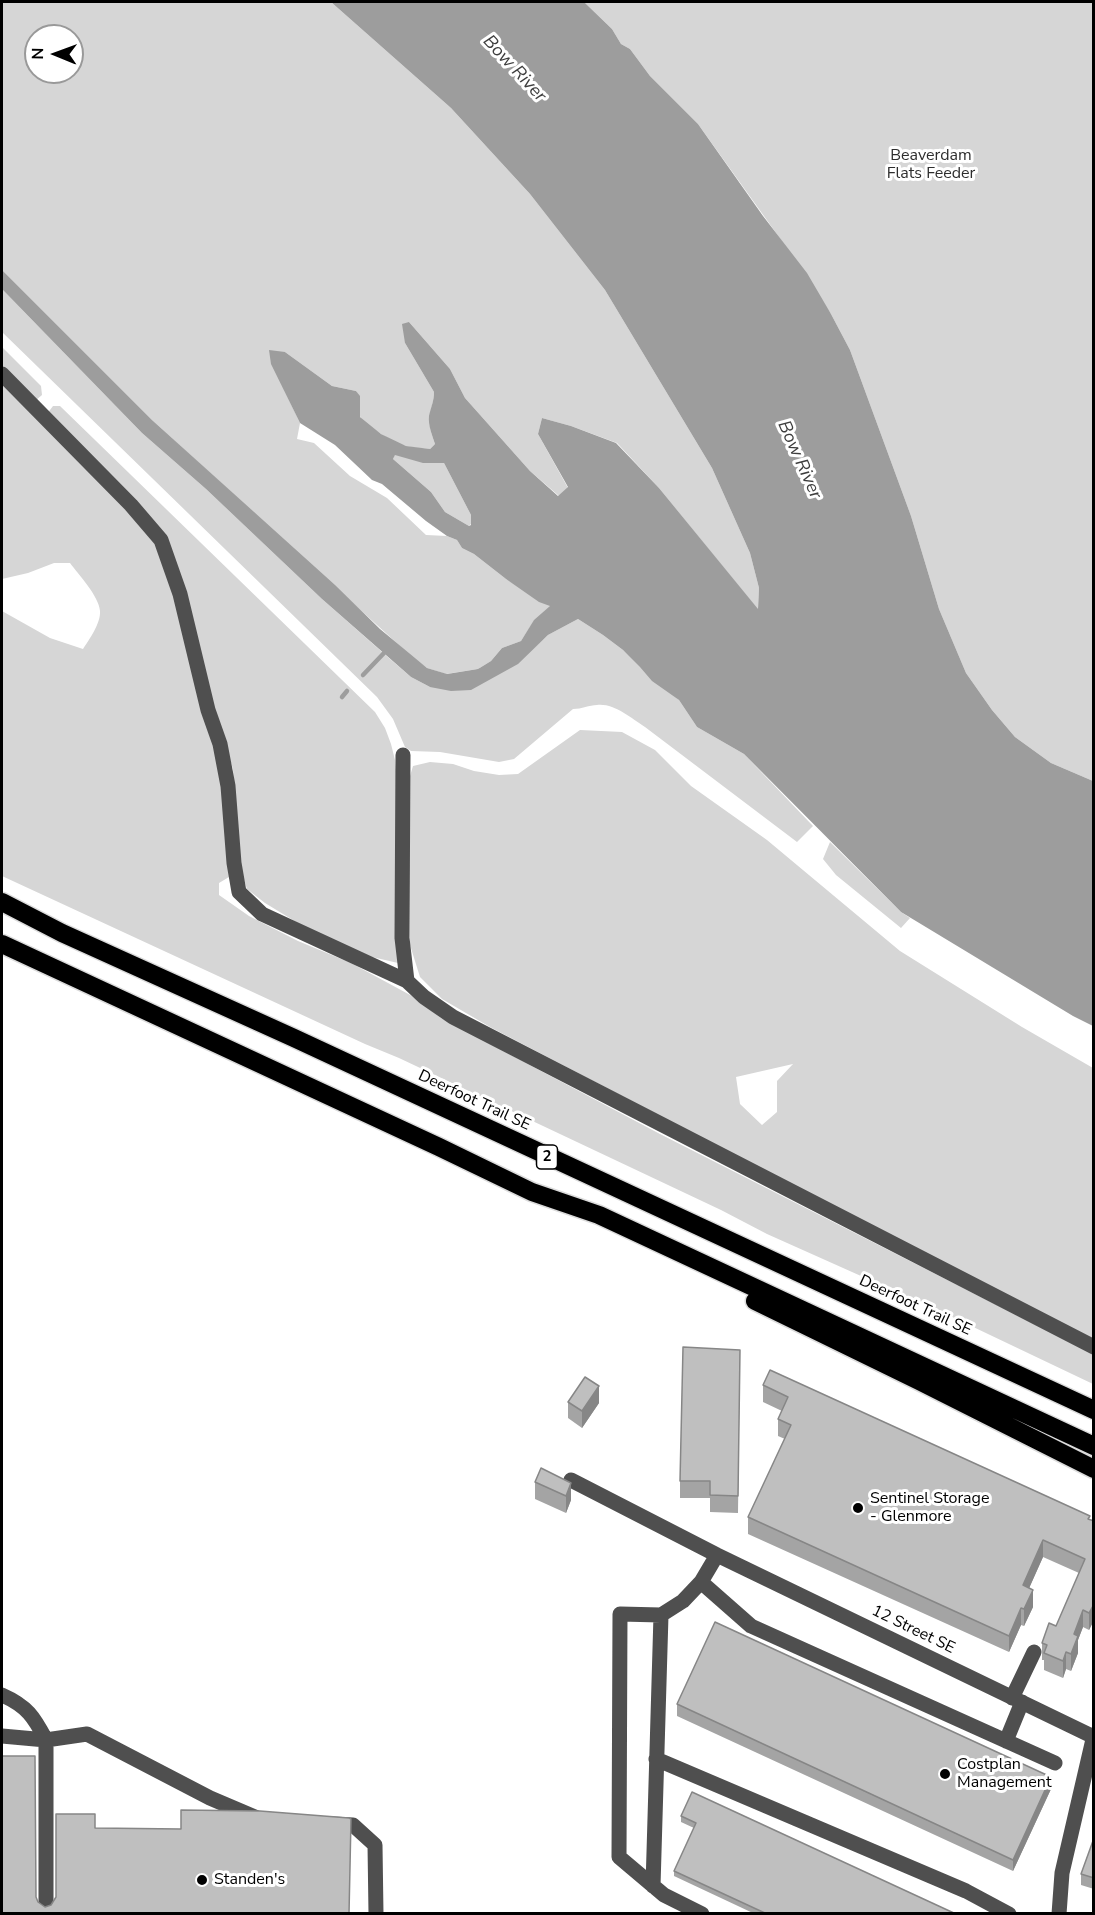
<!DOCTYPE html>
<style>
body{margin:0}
#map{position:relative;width:1095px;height:1915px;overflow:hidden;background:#fff;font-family:"Nunito Sans",sans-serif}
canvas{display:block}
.frame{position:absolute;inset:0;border:3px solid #000;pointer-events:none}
.north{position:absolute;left:24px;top:24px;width:60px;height:60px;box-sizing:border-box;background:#fff;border:2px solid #999;border-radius:50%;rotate:271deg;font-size:16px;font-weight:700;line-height:24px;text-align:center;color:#000}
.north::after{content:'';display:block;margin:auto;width:21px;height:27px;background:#000;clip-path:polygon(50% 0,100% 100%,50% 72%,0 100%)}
</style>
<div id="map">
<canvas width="1095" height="1915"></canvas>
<div class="frame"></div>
<div class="north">N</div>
</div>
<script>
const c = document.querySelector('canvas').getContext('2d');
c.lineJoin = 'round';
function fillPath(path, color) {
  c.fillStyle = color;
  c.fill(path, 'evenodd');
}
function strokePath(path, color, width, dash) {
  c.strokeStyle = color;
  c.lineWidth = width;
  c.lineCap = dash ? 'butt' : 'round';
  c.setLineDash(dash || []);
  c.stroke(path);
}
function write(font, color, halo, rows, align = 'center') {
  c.font = font + ' "Nunito Sans",sans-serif';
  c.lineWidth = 6;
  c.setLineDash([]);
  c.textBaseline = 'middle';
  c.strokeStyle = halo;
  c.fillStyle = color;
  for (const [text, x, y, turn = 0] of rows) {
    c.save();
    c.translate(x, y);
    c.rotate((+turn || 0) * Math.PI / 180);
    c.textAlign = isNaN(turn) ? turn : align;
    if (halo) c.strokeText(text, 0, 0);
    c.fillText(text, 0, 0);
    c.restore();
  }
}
fillPath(new Path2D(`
 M2 2H331L451 108 530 194 605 290 712 468 750 553 759 588 758 610 659 488 617 443 571 426 542 418 538 434 568 488 559 496 530 471 465 398 450 369 409 322 405 343 434 392C434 401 431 407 430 416 428 425 432 435 435 444L430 449C422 448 414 448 406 446 395 443 362 425 359 414 357 406 362 399 356 391L332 386 285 352 281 383 300 423 297 439 314 443 350 476 387 498 426 535 447 536 457 540 462 548 474 554 506 579 551 606 534 621 521 641 502 648 491 661 478 669 446 674 427 668 411 656 152 420 2 270ZM36 36H72V72H36Z
 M584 2H1093V781L1051 763 1015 737 992 710 966 673 939 609 911 516 850 350 831 314 779 237 698 124 650 76 630 49 621 44 612 29Z
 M2 289 142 433 206 489 322 599 390 659 411 677 430 687 534 648 548 635 578 619 603 635 623 650 679 700 697 727 744 754 813 826 797 842 645 727C631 718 614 703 597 705 589 705 582 709 573 709L514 759 499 762 440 752 411 751 405 747 393 719 377 697 2 332Z
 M2 347 41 386 42 395 35 401 47 414 53 406H60L375 712 385 728 391 744 395 760 397 780 398 963 372 957 306 928 265 903 247 889 239 864 233 769 220 727 229 877 219 883V895L249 916 298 941 351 963 412 996 441 1018 660 1134 1093 1354V1384L946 1314 767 1234 721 1210 399 1058 365 1044 2 876V611L50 638 83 649C89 640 101 623 100 611 99 596 78 574 70 563H54L28 573 2 579Z
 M395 454 444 463 471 515V524L469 526 445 512 431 492 393 459Z
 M580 730 622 732 655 750 691 786 767 840 900 951 1022 1027 1093 1068V1340L942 1263 490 1027 442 999 420 977 410 945 408 783 413 766 430 762 453 764 474 771 499 775 518 774ZM793 1064 777 1081V1112L762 1125 740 1104 736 1077Z
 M830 842 901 912 910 918 901 928 836 875 823 859Z`), '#d6d6d6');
fillPath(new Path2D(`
 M331 2H584L612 29 621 44 630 49 650 76 698 124 763 216 807 273 831 314 850 350 911 516 939 609 966 673 992 710 1015 737 1051 763 1093 781V1026L1073 1016 901 912 744 754 697 727 679 700 652 681 640 667 623 650 603 635 578 619 548 635 518 664 471 690 451 691 430 687 411 677 322 599 206 489 142 433 2 289V270L152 420 335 585 380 629 427 668 447 674 478 669 491 661 502 648 521 641 534 620 550 606 539 602 506 579 474 554 462 548 457 540 447 536 426 521 382 484 372 480 335 445 300 423 271 364 269 350 285 352 332 386 356 391 360 396V417L381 434 406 446 430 449 435 444C432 435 428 425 429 416 431 407 434 401 434 392L405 343 402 324 409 322 450 369 465 398 530 471 558 496 568 487 538 434 542 418 571 426 616 443 659 488 758 609 759 588 750 553 712 468 605 290 530 194 451 108ZM395 455 423 463H444L471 515V525L469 526 445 512 431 492 393 459Z`), '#9d9d9d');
strokePath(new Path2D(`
 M363 675 384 653
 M342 697 347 691`), '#9d9d9d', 4.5);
const highway = new Path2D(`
 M2 902 62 933 294 1038 1094 1410
 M2 944 439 1147 532 1192 599 1215 1094 1446
 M755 1301 919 1381 1094 1469`);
strokePath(highway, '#dbdbdb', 21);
strokePath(new Path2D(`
 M2 374 131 505 161 540 180 594 208 710 220 744 228 786 234 863 239 892 262 914 407 981 424 997 453 1017 1094 1347
 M403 755 402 938 407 981
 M571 1480 717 1555 1094 1737
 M701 1582 751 1626 1055 1763
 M2 1695C27 1706 34 1717 46 1740
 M1012 1698 1034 1652
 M2 1736 46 1740
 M1006 1741 1022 1702
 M656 1759 966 1891 1009 1914
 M332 1824 353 1825 375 1845 376 1914
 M653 1886 661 1615
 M46 1914V1740L87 1734 210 1798 257 1818
 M702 1914 664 1895 619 1857 620 1614 661 1615 683 1601 701 1582 717 1555
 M1059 1914 1062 1873 1094 1735`), '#4f4f4f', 15);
strokePath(highway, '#000', 18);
fillPath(new Path2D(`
 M740 1350 738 1513 710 1512V1498H680V1481Z
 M763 1385 1094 1521V1620L1089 1630 1083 1627 1078 1640V1653L1071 1671 1066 1669 1063 1678 1044 1670V1660H1042V1643L1056 1626 1079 1573 1043 1557 1029 1588 1033 1607 1024 1626 1021 1625 1009 1652 748 1534V1517L785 1439 778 1436V1419L782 1411 763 1402Z
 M568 1402 599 1403 582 1428 568 1418Z
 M541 1468 571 1500 566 1513 535 1499V1482Z
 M677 1704 1051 1789 1013 1871 677 1716Z
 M681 1816 956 1914H755L674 1876V1871L694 1828 681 1822Z
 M1094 1838V1889L1081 1885V1874Z`), '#a4a4a4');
fillPath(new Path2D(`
 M599 1386V1403L582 1428V1411Z
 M571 1483V1500L566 1513V1496Z
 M1043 1540V1557L1023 1602V1585Z
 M1033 1590V1607L1024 1626V1609Z
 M1094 1604V1620L1089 1630V1613Z
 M1021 1608V1625L1009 1652V1636Z
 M1083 1610V1627L1078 1640V1653L1071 1671V1654L1074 1634Z
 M1066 1652V1669L1063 1678V1661Z
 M1051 1777V1789L1013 1871V1860Z`), '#868686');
const building = new Path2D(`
 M683 1347 740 1350 738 1496 710 1495V1481H680Z
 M770 1370 1090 1516 1088 1519 1094 1521V1604L1089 1613 1083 1610 1074 1634 1078 1636 1071 1654 1066 1652 1063 1661 1044 1653 1047 1645 1042 1643 1049 1623 1056 1626 1085 1559 1043 1540 1023 1585 1033 1590 1024 1609 1021 1608 1009 1636 748 1517 791 1425 778 1419 788 1397 763 1385Z
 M585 1377 599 1386 582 1411 568 1402Z
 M541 1468 571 1483 566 1496 535 1482Z
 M715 1622 1051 1777 1013 1860 677 1704Z
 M2 1756H35L36 1897 38 1902 45 1907 51 1905 56 1897V1814H95V1828L181 1829V1810L260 1811 349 1818 351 1819 349 1914H2Z
 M692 1792 956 1914H767L674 1871 696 1823 681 1816Z
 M1094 1838V1878L1081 1874Z`);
fillPath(building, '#bfbfbf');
strokePath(building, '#868686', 1.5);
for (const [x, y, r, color] of [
 [858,1508,6,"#000"],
 [945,1774,6,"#000"],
 [202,1880,6,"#000"]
]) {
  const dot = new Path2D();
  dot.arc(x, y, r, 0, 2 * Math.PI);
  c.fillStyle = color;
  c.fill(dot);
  strokePath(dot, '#fff', 2);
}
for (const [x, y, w] of [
 [547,1157,21]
]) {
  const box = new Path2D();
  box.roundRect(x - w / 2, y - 12, w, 24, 4.5);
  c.fillStyle = '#fff';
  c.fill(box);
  strokePath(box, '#000', 1.5);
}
write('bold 15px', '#000', null, [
 ["2",547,1157]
]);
write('16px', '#2d2d2d', '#fff', [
 ["Beaverdam",931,156],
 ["Flats Feeder",931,174]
]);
write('16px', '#000', '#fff', [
 ["Deerfoot Trail SE",474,1101,25],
 ["Deerfoot Trail SE",915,1306,25],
 ["12 Street SE",913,1630,26]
]);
write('16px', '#000', '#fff', [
 ["Sentinel Storage",870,1499],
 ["- Glenmore",870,1517],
 ["Costplan",957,1765],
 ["Management",957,1783],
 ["Standen's",214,1880]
], 'left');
write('italic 18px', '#3e3e3e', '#fff', [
 ["Bow River",514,69,47],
 ["Bow River",799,460,66]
]);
</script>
